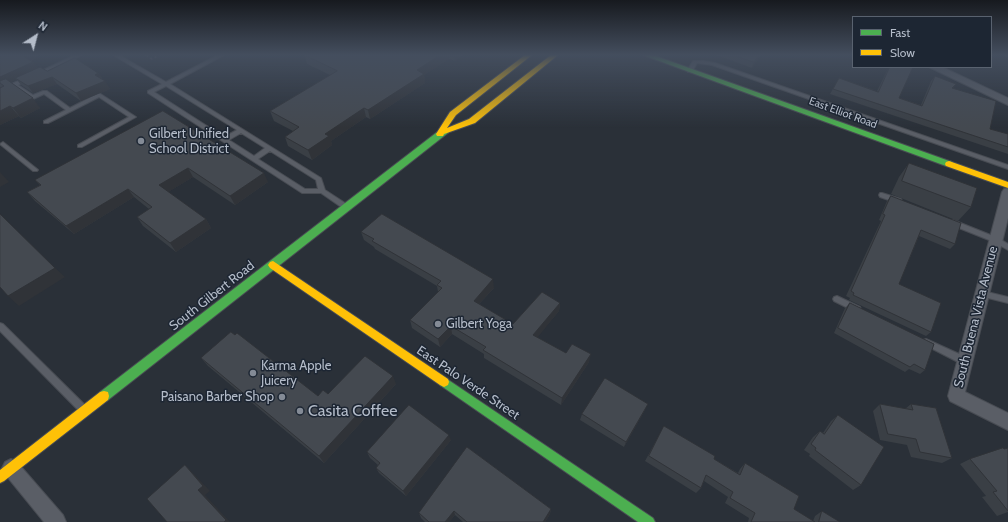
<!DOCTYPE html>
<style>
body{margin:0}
#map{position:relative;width:1008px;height:522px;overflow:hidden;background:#2a3038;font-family:Cabin,sans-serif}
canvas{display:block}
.legend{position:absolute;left:852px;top:16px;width:140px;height:52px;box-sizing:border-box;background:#1d2633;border:1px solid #59626f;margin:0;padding:5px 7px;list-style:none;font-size:12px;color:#b4bcc9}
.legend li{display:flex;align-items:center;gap:8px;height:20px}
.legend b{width:20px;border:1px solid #59626f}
.north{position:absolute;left:16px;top:16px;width:40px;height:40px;-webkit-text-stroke:3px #1d2633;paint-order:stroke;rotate:36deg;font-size:11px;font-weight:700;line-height:16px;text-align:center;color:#b4bcc9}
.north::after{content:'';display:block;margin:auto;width:14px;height:18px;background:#b4bcc9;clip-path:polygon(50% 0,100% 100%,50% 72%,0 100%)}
</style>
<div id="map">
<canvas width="1008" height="522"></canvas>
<ul class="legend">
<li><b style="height:5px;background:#4caf50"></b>Fast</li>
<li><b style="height:5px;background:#ffc107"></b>Slow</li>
</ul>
<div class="north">N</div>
</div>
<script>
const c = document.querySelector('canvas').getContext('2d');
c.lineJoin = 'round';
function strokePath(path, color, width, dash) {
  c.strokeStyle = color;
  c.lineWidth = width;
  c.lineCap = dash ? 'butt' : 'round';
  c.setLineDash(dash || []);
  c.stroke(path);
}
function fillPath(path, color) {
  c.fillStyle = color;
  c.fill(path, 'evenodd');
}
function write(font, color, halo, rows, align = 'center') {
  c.font = font + ' Cabin,sans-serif';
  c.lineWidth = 3;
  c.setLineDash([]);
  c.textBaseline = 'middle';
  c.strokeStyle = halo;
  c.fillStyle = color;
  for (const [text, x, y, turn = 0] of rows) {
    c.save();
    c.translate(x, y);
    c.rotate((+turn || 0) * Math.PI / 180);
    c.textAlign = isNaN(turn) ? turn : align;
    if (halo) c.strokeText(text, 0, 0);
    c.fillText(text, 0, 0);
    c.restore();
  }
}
const lane = new Path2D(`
 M75 55H82L40 75 35 74Z
 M113 55H119L166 82 218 55H224L170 84 321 178 325 190 348 205 349 207 348 209H344L321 193H302L148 93V91L162 84ZM166 86 237 130 224 137 154 92ZM241 133 265 148 254 156 229 140ZM270 151 316 180 318 189H305L258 159Z
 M693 61H704L715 63 1008 165V169L712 65 697 63 692 72H688L687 71Z
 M27 77 30 79 29 80 18 85 33 95 43 91H47L70 108 99 93 136 117 82 147H78V145L129 117 99 97 48 123H44V121L66 110 44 94 33 99 14 87 0 93V89Z
 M3 142 37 169 38 170 37 171H33L1 145 0 144Z
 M880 193H882L901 199 902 201 899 203H897L880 197 879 195Z
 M949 220H953L998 238 1008 244V250L994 242 949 224 948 222Z
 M983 291 1008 297V303L980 296 979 294 980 292Z
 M837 296 860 307 861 309 860 311 857 312 854 311 834 301 833 299 834 297Z
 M0 323 3 324 85 405 86 408 85 411 82 412 79 411 0 331Z
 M926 339 968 358 969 361 968 364 965 365 962 364 923 344 922 342 923 340Z`);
const street = new Path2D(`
 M929 67H942L1008 98V105Z
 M1008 188V218L965 392 1008 413V430L950 401 948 396 1002 192 1004 189Z
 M11 459 17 462 63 515 66 522H44L5 474 2 468 5 462Z`);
const fast = new Path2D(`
 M643 55H653L952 162 953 164 952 166H946Z
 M442 130H445L449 132 108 400 104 401 100 400 99 396 100 392 436 133Z
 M444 377 653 518 655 522H638L440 385 439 382 440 379Z`);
const slow = new Path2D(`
 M525 55H532L456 115 447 128 469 119 551 55H558L475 123 444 134 443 136H437L436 134 450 112Z
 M949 161 1008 182V188L946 166 945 164 946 162Z
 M273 261 448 379 449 382 448 385 444 387 440 385 270 268 268 265 270 262Z
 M104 391 108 392 109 396 108 400 4 481 0 483V470L100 392Z`);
strokePath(lane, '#484c53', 2);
strokePath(street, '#484c53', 2);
strokePath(fast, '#484c53', 2);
strokePath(slow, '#484c53', 2);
strokePath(new Path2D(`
 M146 55 152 59 159 55`), '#5d636a', 2, [2.5, 2.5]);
fillPath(lane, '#5a5e66');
fillPath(street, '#5a5e66');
fillPath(fast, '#4caf50');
fillPath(slow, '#ffc107');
strokePath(new Path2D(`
 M1005 55 1008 57`), '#595d64', 2.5, [3, 3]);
fillPath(new Path2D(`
 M0 55H38L32 61 37 68 47 71 98 73 110 89 81 101 57 84 33 93 21 85 17 80 11 82 40 108 21 118 19 116 0 125V88L2 87H0Z
 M304 55H463L455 61 449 59 424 75 425 83 370 119 366 117 331 141 332 145 312 160 288 146 285 137 293 131 274 121 270 111 330 75 307 64Z
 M716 55H761L752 68Z
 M889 67H913L899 98 921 105 931 81 935 76 956 84 953 88 990 129 1008 134V154L830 94 839 78 877 91Z
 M163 111 268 182 235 205 193 177 168 192 206 219 211 228 176 252 143 226 137 217 149 209 134 197 74 234 35 201 27 192 40 185 35 180Z
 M909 163 971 207 958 221 891 194 899 177Z
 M891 196 955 244 950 249 919 236 899 284 931 332 926 336 849 300 850 298 846 296 881 221 879 220 887 201Z
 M361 232 494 288 479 304 513 324 560 303 559 311 537 337 566 353 589 362 561 405 484 358V354L452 334 440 347 412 328 410 320 438 292 437 286 375 249 374 247 364 240Z
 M850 303 925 370 920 374 909 369 905 372 834 333 845 308Z
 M201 358 318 396 328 394 396 384 324 463 208 366Z
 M880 404 905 409 911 404 952 458 942 463 911 457 907 445 880 440 873 411Z
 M645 410 624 447 580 420 582 414Z
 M838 415 861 485 853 490 809 456 810 454 804 450 813 437 820 431 823 433 831 421Z
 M664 426 714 459 738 473 740 469 745 463 794 509 813 521 815 516 822 511 840 522H748L749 518 725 503 728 497 704 481 701 488 696 493 645 461Z
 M451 440 406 496 379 473 376 468 378 465 370 458 367 452Z
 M467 447 551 509 550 514 545 522H463L455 515 449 522H425L421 518 419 513Z
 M1008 448V512L997 516 982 497 986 496 960 464 970 459Z`), '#3a3f45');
fillPath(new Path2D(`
 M24 55H38L29 63 23 56Z
 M440 55H449V59L424 75 425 83 370 119 368 110 417 70Z
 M454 55H463L455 61Z
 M759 55H761L752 68 754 62Z
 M33 62 39 70 15 78 17 80 4 86 0 83V77Z
 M98 73 103 80 95 75Z
 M52 77 57 84 33 93 28 86Z
 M105 81 110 89 81 101 76 93Z
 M33 98 40 108 21 118 13 108Z
 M10 106 19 116 0 125V111Z
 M364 108 366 117 331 141 332 145 312 160 308 150 325 134Z
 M188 168 193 177 165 194 159 185Z
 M0 172 9 182 0 187Z
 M264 173 268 182 235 205 230 196Z
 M128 189 134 197 74 234 66 226Z
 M206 219 211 228 176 252 170 243Z
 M55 268 65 277 19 306 8 296Z
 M493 279 494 288 474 309V301Z
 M560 303 559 311 533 343V335Z
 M451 326 452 334 440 347 438 339Z
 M591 354 589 362 561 405 562 398Z
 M393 376 396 384 324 463 319 456Z
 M648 404 645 410 624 447 626 442Z
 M449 435 451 440 406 496 403 491Z
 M185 465 191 471 210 491 205 495 230 522H224L198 490Z
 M551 509 550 514 545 522H543Z
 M454 511 455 515 449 522H445Z`), '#303338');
const building = new Path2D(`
 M0 55H24L23 56 33 62 0 77Z
 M305 55H440L417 70 424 74 368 110 364 108 325 134 329 136 308 150 285 137 299 127 270 111 337 71Z
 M733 55H759L754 62Z
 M75 58 98 73 95 75 105 81 76 93 52 77 28 86 15 78 40 67 47 71Z
 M890 67H913L899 98 922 106 935 76 956 84 952 88 996 101 990 129 1008 134V147L833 89 839 78 878 92Z
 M6 79 33 98 13 108 10 106 0 111V88L4 86 0 83V81Z
 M163 111 264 173 230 196 188 168 159 185 206 219 170 243 137 217 152 207 128 189 66 226 27 192 41 185 35 180Z
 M909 163 977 188 971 207 902 181Z
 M891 196 961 223 955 244 921 230 899 284 941 303 931 332 853 295 854 293 851 291 885 215 883 214Z
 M0 214 55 268 8 296 0 287Z
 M382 214 493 279 474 301 513 324 542 292 560 303 533 335 566 353 572 344 591 354 562 398 483 350 486 347 451 326 438 339 410 320 442 288 437 285 441 281 372 241 374 239 361 232Z
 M850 303 934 344 925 370 914 364 910 367 838 328Z
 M231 332 235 335 237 333 318 396 323 390 328 394 365 356 393 376 319 456 201 358Z
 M605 378 648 404 626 442 582 414Z
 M880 404 913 410 911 404 936 408 952 458 920 452 916 439 888 434Z
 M409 405 449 435 403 491 376 468 380 463 367 452Z
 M838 415 884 447 861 485 815 450 816 448 811 444 820 431 824 434Z
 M664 426 715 456 714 459 740 475 745 463 799 496 794 509 815 522H751L755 513 730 498 733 492 706 475 701 488 649 456Z
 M467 447 551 509 543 522H467L454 511 445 522H429L419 513Z
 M1003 448 1004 449 1008 448V511L993 492 997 491 970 459Z
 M185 465 203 486 198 490 226 520 224 522H167L147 499Z
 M822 511 840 522H819Z`);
fillPath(building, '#444950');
strokePath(building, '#303338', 1);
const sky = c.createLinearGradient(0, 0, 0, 128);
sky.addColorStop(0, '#171a1f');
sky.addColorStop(0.43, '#444e5e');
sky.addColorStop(1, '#444e5e00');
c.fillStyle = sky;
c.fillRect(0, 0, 1008, 128);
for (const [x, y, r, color] of [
 [141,141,4,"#848b96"],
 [438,324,4,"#848b96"],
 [253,373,4,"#848b96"],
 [282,397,4,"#848b96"],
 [300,411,4,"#848b96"]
]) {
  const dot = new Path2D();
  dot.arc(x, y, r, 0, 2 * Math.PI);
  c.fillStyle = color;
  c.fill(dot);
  strokePath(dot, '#1d2633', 1.5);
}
write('11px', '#b4bcc9', '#1d2633', [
 ["East Elliot Road",843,113,20]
]);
write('13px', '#b4bcc9', '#1d2633', [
 ["Gilbert Unified",149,134],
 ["School District",149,149],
 ["Gilbert Yoga",446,324],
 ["Karma Apple",261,366],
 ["Juicery",261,381],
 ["Paisano Barber Shop",274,397,"right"]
], 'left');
write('13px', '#b4bcc9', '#1d2633', [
 ["South Gilbert Road",212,296,-38],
 ["South Buena Vista Avenue",976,317,-76],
 ["East Palo Verde Street",468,383,34]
]);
write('16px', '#b4bcc9', '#1d2633', [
 ["Casita Coffee",308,411]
], 'left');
</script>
